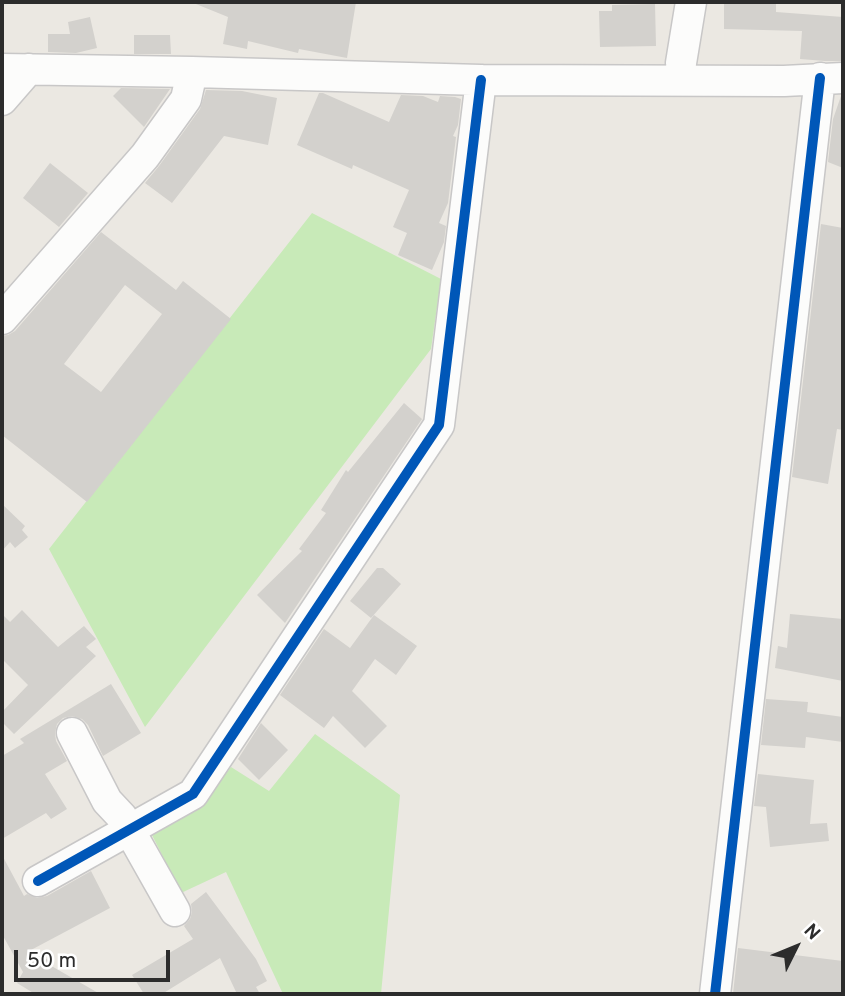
<!DOCTYPE html>
<style>
body{margin:0}
#map{position:relative;width:845px;height:996px;overflow:hidden;background:#ebe8e2;font-family:Overpass,sans-serif}
canvas{display:block}
.frame{position:absolute;inset:0;border:4px solid #2c2c2c;pointer-events:none}
.north{position:absolute;left:761px;top:912px;width:70px;height:70px;-webkit-text-stroke:5px #fff;paint-order:stroke;rotate:47deg;font-size:19px;font-weight:700;line-height:28px;text-align:center;color:#2c2c2c}
.north::after{content:'';display:block;margin:auto;width:24px;height:32px;background:#2c2c2c;clip-path:polygon(50% 0,100% 100%,50% 72%,0 100%)}
.scale{position:absolute;left:14px;top:950px;width:156px;height:32px;box-sizing:border-box;border:4px solid #2c2c2c;border-top:0;padding-left:9px;font-size:21px;line-height:24px;white-space:nowrap;color:#2c2c2c;-webkit-text-stroke:5px #fff;paint-order:stroke}
</style>
<div id="map">
<canvas width="845" height="996"></canvas>
<div class="frame"></div>
<div class="north">N</div>
<div class="scale">50 m</div>
</div>
<script>
const c = document.querySelector('canvas').getContext('2d');
c.lineJoin = 'round';
function fillPath(path, color) {
  c.fillStyle = color;
  c.fill(path, 'evenodd');
}
function strokePath(path, color, width, dash) {
  c.strokeStyle = color;
  c.lineWidth = width;
  c.lineCap = dash ? 'butt' : 'round';
  c.setLineDash(dash || []);
  c.stroke(path);
}
fillPath(new Path2D(`
 M312 213 441 279 431 349 145 727 49 549Z
 M315 734 400 795 381 994H283L226 872 181 893 151 833 199 808 231 767 269 791Z`), '#c8eab8');
fillPath(new Path2D(`
 M191 2H356L347 58 299 49 298 53 248 41 247 49 223 44 228 17Z
 M724 2H776V12L843 17V61H825L800 59 802 31 724 29Z
 M655 4 656 46 600 47 599 11H612V5Z
 M90 17 97 48 76 53 48 52V34H70L68 22Z
 M134 35H170L171 54H134Z
 M121 88 170 89 144 127 113 96Z
 M206 90 242 91 277 98 268 145 224 136 172 203 145 183 159 166 200 109Z
 M319 93H323L389 122 401 95 423 96 438 102 440 96 455 97 461 99 458 125 453 136 456 137 448 203 439 223 446 226 444 242 432 270 398 255 407 233 393 227 409 190 353 165 352 169 297 145Z
 M841 96H843V168L828 162 833 119Z
 M50 163 88 193 59 227 23 198Z
 M821 224 843 228V430L837 429 828 484 792 477Z
 M101 232 176 290 183 281 231 319 87 502 2 435V336L8 335 15 331ZM125 285 162 314 101 392 64 364Z
 M404 403 422 419 285 623 257 595 302 551 299 549 326 513 321 510 346 470 348 472Z
 M2 504 25 526 22 530 28 537 15 548 10 542 2 551Z
 M377 568H383L401 584 371 618 350 601Z
 M22 610 58 647 84 626 96 639 86 647 96 656 14 734 2 722V712L28 685 2 659V614L10 622Z
 M790 614 843 619V681L775 668 778 646 787 648Z
 M374 615 417 646 396 675 375 659 352 691 387 726 365 748 333 716 324 728 280 695 324 629 350 648Z
 M111 684 141 733 103 756 88 725 82 719 72 716 63 718 57 724 55 733 56 741 67 761 45 774 67 809 51 819 46 813 2 839V756L24 743 20 739Z
 M766 699 808 702 807 712 843 717V742L806 737 805 748 761 745Z
 M261 723 288 750 259 780 238 759Z
 M758 774 814 780 810 824 827 823 829 841 770 847 766 807 754 806Z
 M2 855 24 896 27 894 37 898 47 896 91 871 110 908 31 950 50 961 48 964 100 994H35L17 983 23 972 2 934Z
 M206 892 256 959 267 981 256 987 260 994H237L220 958 162 994H144L132 975 193 939 184 926 190 919 192 912 191 904Z
 M738 948 843 961V994H733Z`), '#d3d1cd');
const minor = new Path2D(`
 M681 63 691 2
 M2 69 192 72 481 80 784 81 843 78
 M2 100 29 69
 M2 319 145 156 186 99 192 72
 M72 733 107 801 122 817 175 911
 M38 881 193 794 439 425 481 80
 M715 994 820 78`);
strokePath(minor, '#c8c7c7', 33);
strokePath(minor, '#fcfcfb', 30);
strokePath(new Path2D(`
 M38 881 193 794 439 425 481 80
 M715 994 820 78`), '#0057b8', 10);
</script>
